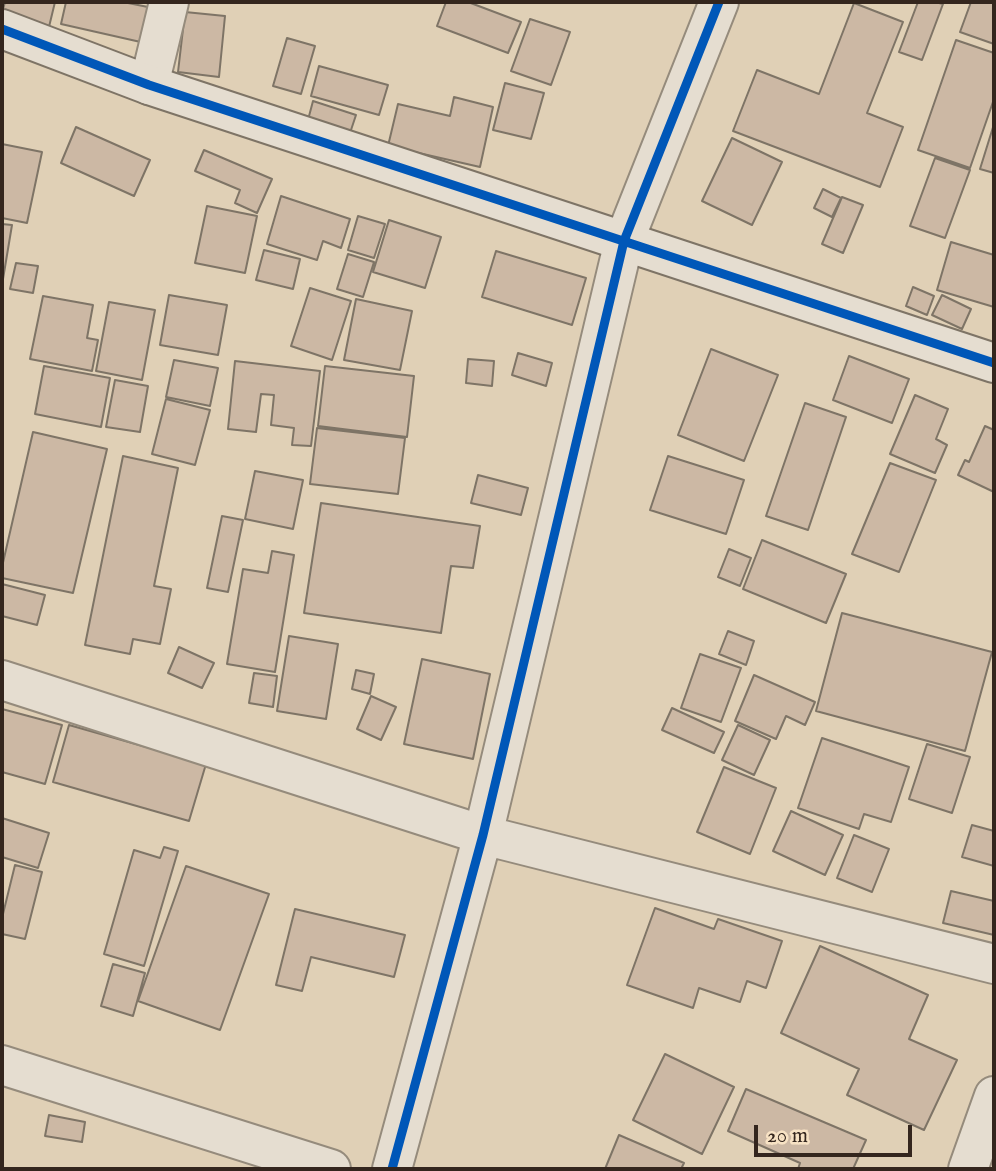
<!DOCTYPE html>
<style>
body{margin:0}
#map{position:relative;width:996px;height:1171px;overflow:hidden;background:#e0d0b6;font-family:"IM FELL English",serif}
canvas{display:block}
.frame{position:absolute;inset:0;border:4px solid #34261e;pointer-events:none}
.scale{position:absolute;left:754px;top:1125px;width:158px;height:32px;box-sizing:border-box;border:4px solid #34261e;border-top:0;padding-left:9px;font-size:21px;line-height:24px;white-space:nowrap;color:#34261e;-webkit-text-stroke:5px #f7e2c4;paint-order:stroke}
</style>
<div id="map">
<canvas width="996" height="1171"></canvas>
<div class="frame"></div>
<div class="scale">20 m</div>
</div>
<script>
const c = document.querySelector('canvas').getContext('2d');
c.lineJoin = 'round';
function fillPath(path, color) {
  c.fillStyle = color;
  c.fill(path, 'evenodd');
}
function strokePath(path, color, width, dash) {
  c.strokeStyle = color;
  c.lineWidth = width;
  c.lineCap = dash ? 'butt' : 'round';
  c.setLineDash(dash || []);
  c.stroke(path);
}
const building = new Path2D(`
 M5 2H55L48 31 2 13Z
 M66 2H123L153 8 145 43 61 24Z
 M446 2H468L521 22 508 53 437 26Z
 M918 2H935L943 4 922 60 899 52Z
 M971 2H994V44L960 32Z
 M854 3 903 22 867 113 903 127 880 187 733 131 757 70 819 94Z
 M185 12 225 16 219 77 178 72Z
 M530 19 570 32 551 85 511 71Z
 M287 38 315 46 301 94 273 86Z
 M956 40 994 53V99L970 168 918 150Z
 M319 66 388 85 379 115 311 96Z
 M505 83 544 93 531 139 493 130Z
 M454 97 493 107 480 167 388 146 398 104 450 116Z
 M313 101 356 115 350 133 308 120Z
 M994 124V173L980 169Z
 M76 127 150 160 134 196 61 163Z
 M732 138 782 162 752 225 702 201Z
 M2 144 42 152 27 223 2 218Z
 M204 150 272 179 257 213 235 203 240 190 195 171Z
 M935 158 970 170 945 238 910 226Z
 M823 189 841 198 832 217 814 208Z
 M281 196 350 219 341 248 323 241 317 260 267 244Z
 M842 197 863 205 843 253 822 244Z
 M207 206 257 216 245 273 195 263Z
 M358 216 385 224 374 258 348 250Z
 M389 220 441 237 425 288 373 272Z
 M2 224 12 225 2 285Z
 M951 242 994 255V307L937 290Z
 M264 250 300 259 293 289 256 280Z
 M496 251 586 278 572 325 482 297Z
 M348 254 374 262 363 297 337 289Z
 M16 263 38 266 33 293 10 289Z
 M913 287 934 296 927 315 906 306Z
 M310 288 351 301 332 360 291 346Z
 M169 295 227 305 218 355 160 345Z
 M942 295 971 309 962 329 932 315Z
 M43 296 93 305 87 338 98 340 92 371 30 359Z
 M356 299 412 311 400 370 344 360Z
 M109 302 155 310 142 380 96 371Z
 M711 349 778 375 744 461 678 435Z
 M518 353 552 363 546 386 512 375Z
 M849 356 909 379 892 423 833 400Z
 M468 359 494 361 492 386 466 383Z
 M174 360 218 368 210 406 166 397Z
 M235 361 320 371 311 446 292 445 294 428 271 425 274 395 261 394 256 432 228 429Z
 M44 366 110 378 101 427 35 414Z
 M325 366 414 376 407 437 318 426Z
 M115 380 148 386 140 432 106 427Z
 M915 395 948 409 936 439 947 445 935 473 890 454Z
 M166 399 210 410 195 465 152 454Z
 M805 403 846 417 808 530 766 516Z
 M985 426 994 430V492L958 475 965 460 969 462Z
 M317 428 405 438 398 494 310 484Z
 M33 432 107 449 73 593 2 578V567Z
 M123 456 178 468 154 586 171 589 160 644 133 639 130 654 85 645Z
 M668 456 744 480 726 534 650 510Z
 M890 463 936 480 899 572 852 554Z
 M255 471 303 480 293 529 245 519Z
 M478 475 528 488 521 515 471 503Z
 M321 503 480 526 473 568 451 566 441 633 304 613Z
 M222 516 243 520 228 592 207 588Z
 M762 540 846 574 826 623 743 589Z
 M729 549 751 558 740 586 718 577Z
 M272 551 294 555 275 672 227 664 243 569 268 573Z
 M2 584 45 595 37 625 2 616Z
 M842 613 992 652 965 751 816 711Z
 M728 631 754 641 746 665 719 654Z
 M289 636 338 644 326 719 277 711Z
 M179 647 214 663 202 688 168 673Z
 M700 654 741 668 721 722 681 708Z
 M422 659 490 674 473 759 404 744Z
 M356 670 374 674 370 694 352 689Z
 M254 673 277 676 273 707 249 703Z
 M754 675 815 702 805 725 786 716 776 739 735 721Z
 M371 696 396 707 381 740 357 729Z
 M672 708 724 732 714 753 662 730Z
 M2 709 62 725 45 784 2 772Z
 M69 725 206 764 189 821 53 782Z
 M738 725 770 740 754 775 722 760Z
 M822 738 909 767 891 822 864 814 859 829 798 808Z
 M927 744 970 757 952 813 909 799Z
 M724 767 776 788 750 854 697 832Z
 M791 811 843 835 825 875 773 851Z
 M2 818 49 833 38 868 2 857Z
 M972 825 994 831V866L962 857Z
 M854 835 889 849 872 892 837 878Z
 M164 847 178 851 144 966 104 954 134 850 160 858Z
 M15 865 42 872 25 939 2 934V918Z
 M186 866 269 894 220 1030 138 1001Z
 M951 891 994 901V935L943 923Z
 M655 908 714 929 718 919 782 941 766 988 747 981 740 1002 699 988 693 1008 627 985Z
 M295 909 405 935 394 977 311 957 302 991 276 985Z
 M820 946 928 995 909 1039 957 1060 924 1130 847 1095 859 1069 781 1033Z
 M113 964 145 973 133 1016 101 1006Z
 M665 1054 734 1087 702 1154 633 1120Z
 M746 1089 866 1140 853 1169H798L800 1163 728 1131Z
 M49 1115 85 1122 82 1142 45 1136Z
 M619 1135 684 1163 681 1169H605Z`);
fillPath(building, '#ccb8a4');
strokePath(building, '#7e7466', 2);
const street = new Path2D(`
 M149 85 169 2
 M2 680 483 835 994 964
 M2 1065 331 1169
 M392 1169 483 835 624 241 719 2
 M968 1169 994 1096`);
const secondary = new Path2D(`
 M2 29 149 85 994 363`);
strokePath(street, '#958b7c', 42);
strokePath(secondary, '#7e7466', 42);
strokePath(street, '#e5ddd0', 38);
strokePath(secondary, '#e5ddd0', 38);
strokePath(new Path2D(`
 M2 29 149 85 994 363
 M392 1169 483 835 624 241 719 2`), '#0057b8', 9);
</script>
